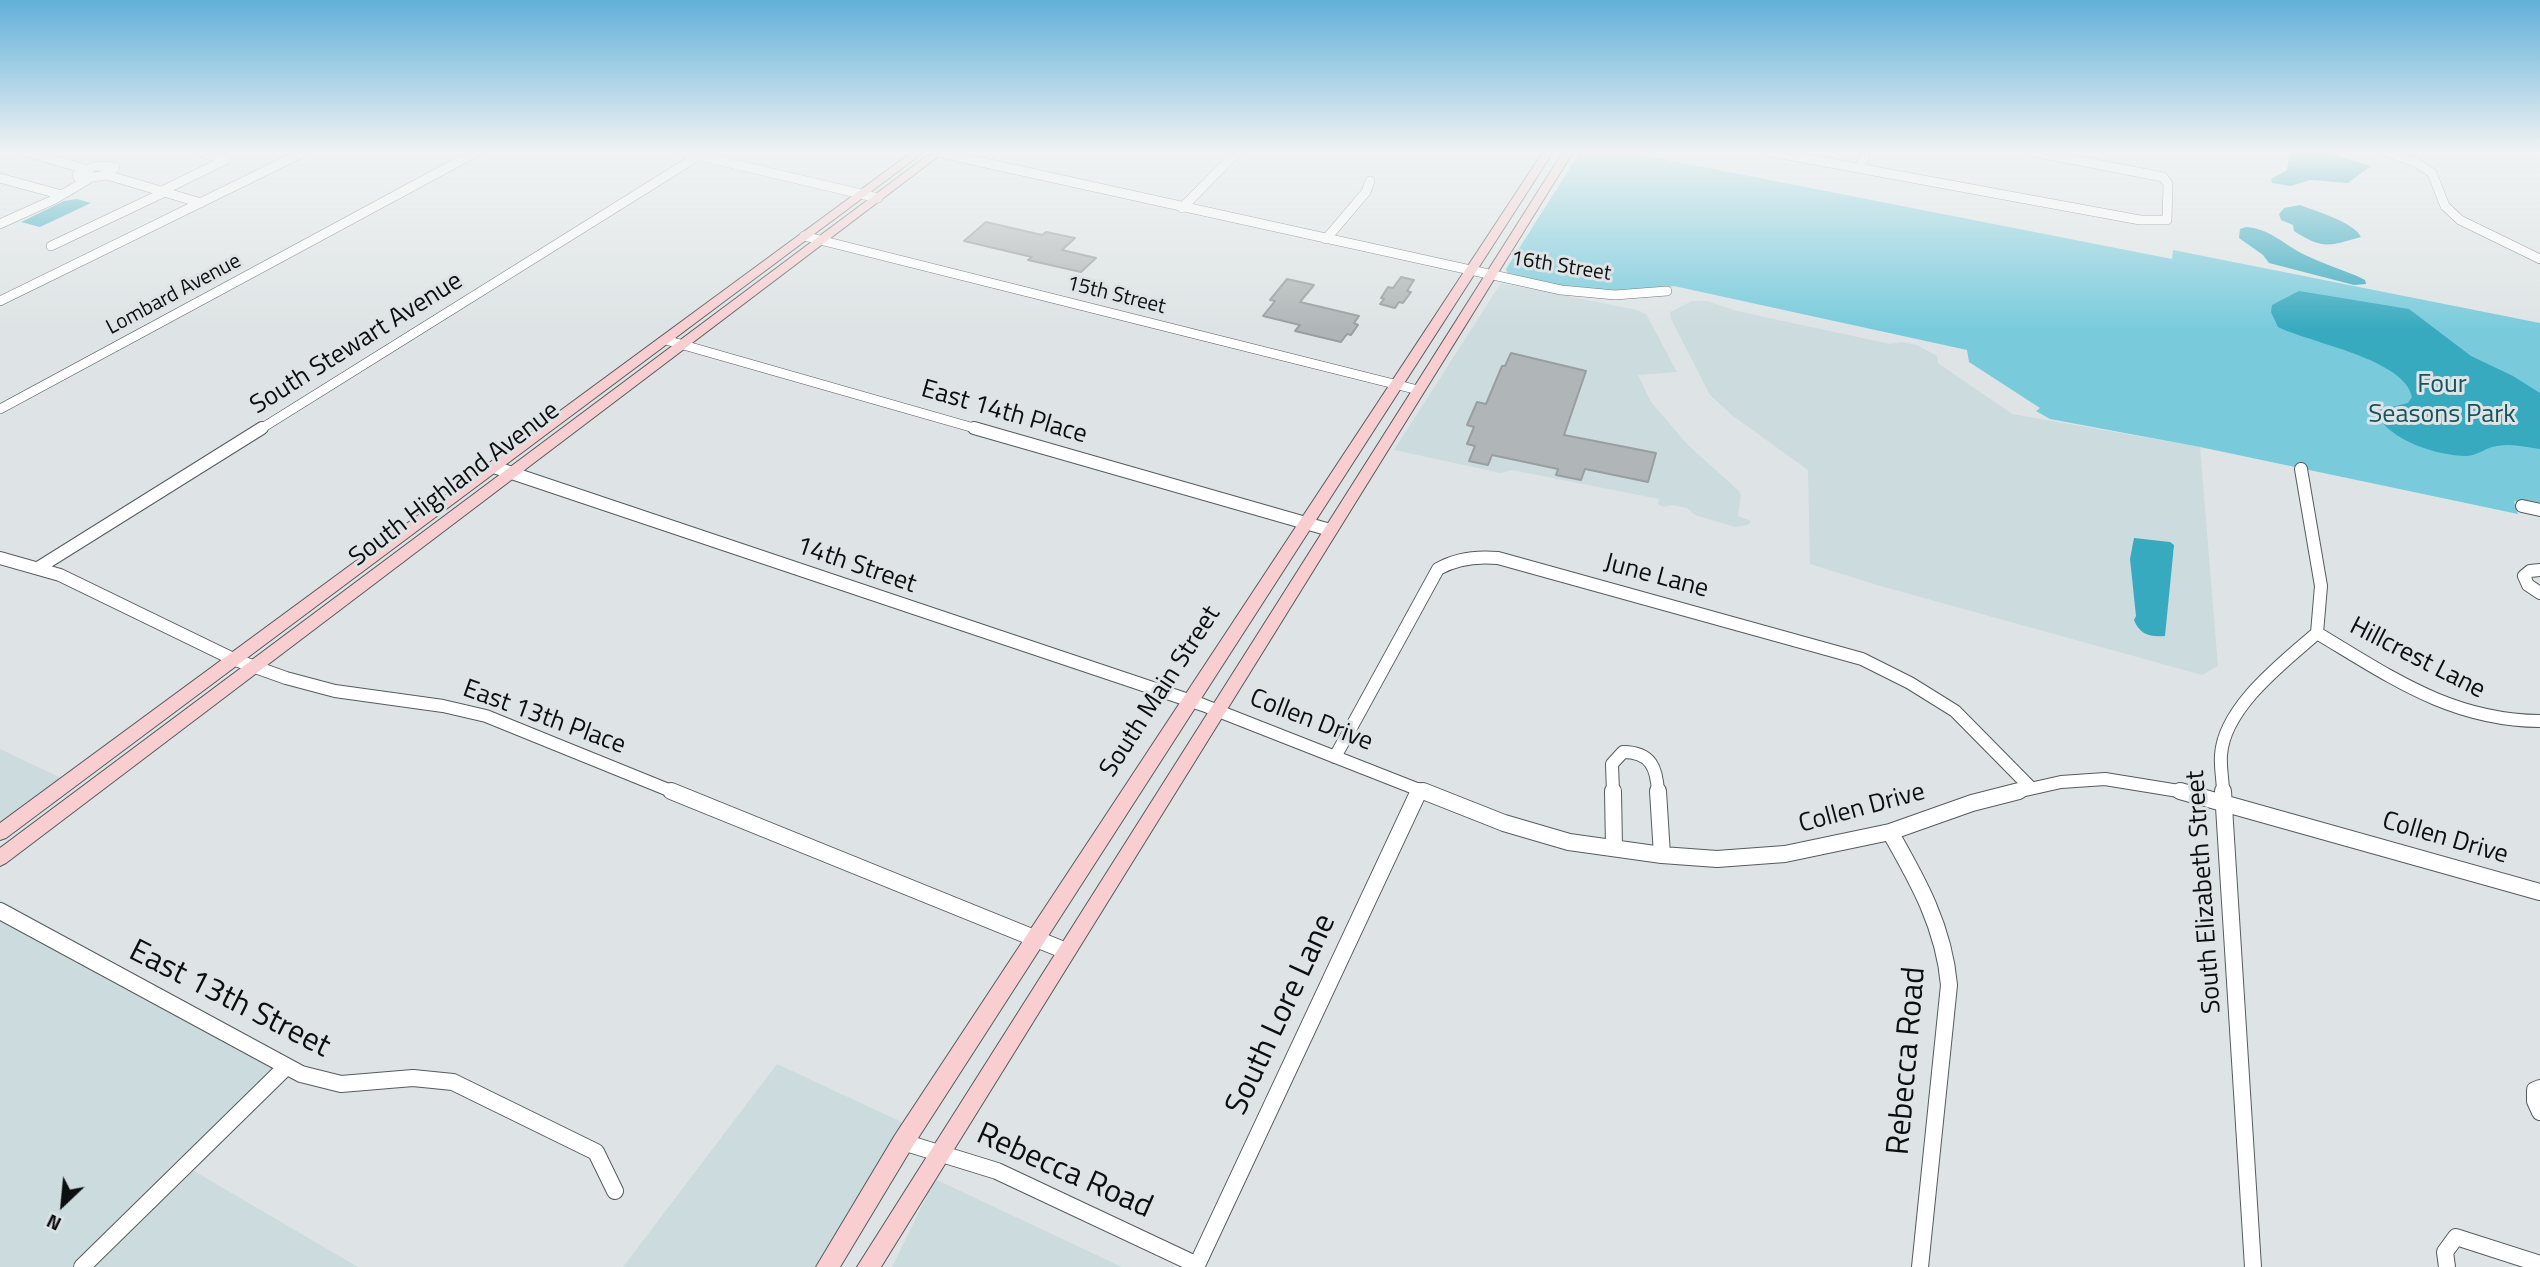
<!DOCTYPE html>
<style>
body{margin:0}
#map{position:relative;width:2540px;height:1267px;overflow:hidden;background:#dee4e5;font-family:"Titillium Web",sans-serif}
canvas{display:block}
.north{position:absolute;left:28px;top:1169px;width:70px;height:70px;-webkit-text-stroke:5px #dee4e5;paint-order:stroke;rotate:206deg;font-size:19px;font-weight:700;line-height:28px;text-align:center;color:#0c0e0f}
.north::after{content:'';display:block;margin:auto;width:24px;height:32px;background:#0c0e0f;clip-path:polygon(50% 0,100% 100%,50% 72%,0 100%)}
</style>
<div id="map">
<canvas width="2540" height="1267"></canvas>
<div class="north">N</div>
</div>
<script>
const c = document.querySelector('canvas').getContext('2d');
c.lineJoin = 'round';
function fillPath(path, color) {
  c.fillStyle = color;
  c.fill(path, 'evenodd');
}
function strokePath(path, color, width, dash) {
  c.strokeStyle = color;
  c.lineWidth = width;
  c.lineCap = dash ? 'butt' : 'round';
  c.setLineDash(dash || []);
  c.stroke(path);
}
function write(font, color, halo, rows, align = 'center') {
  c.font = font + ' "Titillium Web",sans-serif';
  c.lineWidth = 6;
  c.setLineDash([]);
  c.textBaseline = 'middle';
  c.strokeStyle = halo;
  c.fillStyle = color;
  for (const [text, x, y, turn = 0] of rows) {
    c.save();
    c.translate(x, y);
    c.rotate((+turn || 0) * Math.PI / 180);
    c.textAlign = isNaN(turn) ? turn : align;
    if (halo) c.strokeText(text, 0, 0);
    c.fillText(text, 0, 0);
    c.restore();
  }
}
fillPath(new Path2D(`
 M1501 283 1637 310 1646 314 1677 372 1638 375 1651 402 1688 445 1738 490 1741 495 1738 516 1751 521 1748 525 1735 527 1695 515 1687 508 1672 505 1663 507 1658 504 1659 499 1512 470 1501 473 1394 450Z
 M1692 301H1707L1737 311 1890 344 1902 342 1917 345 1937 356 1938 363 2012 414 2200 447 2218 666 2202 675 1877 585 1810 564 1808 470 1733 416 1710 395 1671 319 1670 312Z
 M0 749 61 778 0 823Z
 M0 900 297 1067 194 1171 358 1267H0Z
 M777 1064 906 1124 815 1267H623Z
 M935 1179 1122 1267H892Z`), '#ccdbde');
fillPath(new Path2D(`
 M1580 152H1627L2172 259 2173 250 2540 323V507L2514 501 2518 514 2200 447 2050 419 2036 411 2040 408 1969 362 1967 350 1674 286 1640 291H1586L1508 275 1506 269Z`), '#79cbdc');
fillPath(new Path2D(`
 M2293 152H2326L2371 166 2348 183 2310 180 2290 186 2272 183 2271 179 2287 170 2289 157Z
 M77 199 91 203 40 227 21 222 64 201Z
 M2300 205C2316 211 2355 223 2361 237 2328 246 2324 250 2294 231L2293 225 2281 220 2279 214 2284 208Z
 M2246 227C2271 229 2284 245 2305 255 2322 263 2340 269 2357 276L2365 280 2366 284 2354 285 2269 263 2263 255 2239 238 2240 229Z
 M2299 291 2409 309 2471 356 2513 376 2540 393V449C2526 447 2511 443 2497 446 2486 447 2478 456 2466 456 2438 456 2388 440 2376 413L2379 410 2408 403 2412 397C2405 359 2310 343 2278 327L2271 312 2272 305Z
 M2134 538 2170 542 2174 545 2165 636C2150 637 2140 635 2134 620L2136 616 2130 559Z`), '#38aabf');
const building = new Path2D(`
 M986 222 1042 235 1046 232 1075 238 1062 250 1096 258 1081 272 1028 260 1032 257 964 241Z
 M1401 277 1414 280 1407 291 1411 292 1403 303 1399 302 1395 308 1380 304 1384 299 1381 298 1388 287 1393 288Z
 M1287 279 1314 285 1300 302 1359 316 1354 323 1358 325 1351 335 1347 334 1341 342 1295 331 1300 325 1263 316 1275 301 1270 300Z
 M1511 353 1586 371 1564 435 1656 453 1648 482 1585 469 1581 480 1556 475 1558 469 1492 455 1488 465 1469 461 1475 446 1467 444 1474 427 1467 425 1477 402 1486 404 1502 366H1505Z`);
fillPath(building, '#b0b6b7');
strokePath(building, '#999ea0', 2);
const streetFar2 = new Path2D(`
 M27 152 85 169
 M683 152 878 198
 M936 152 1561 290 1615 295 1667 291
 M1771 152 2140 220H2167L2168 184 2163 177 2034 152
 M2387 152 2415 162 2432 173 2445 206 2460 220 2540 259
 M95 166 115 167 107 175 79 179 77 175Z
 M1860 169 1866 152
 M107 175 201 203
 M0 178 62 195
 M162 191 225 160 200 152
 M1182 208 1237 152
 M0 224 55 199 87 180
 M804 236 1418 390
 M1326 239 1366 192 1370 181
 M51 246 165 192
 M0 301 304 152
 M666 340 981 430
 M0 409 476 152
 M259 430 698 156`);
const streetFar1 = new Path2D(`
 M974 428 1330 530
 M494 467 1203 705 1427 793
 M2522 506 2540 510
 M0 558 60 575 233 659 286 678 335 691 443 706 486 716 676 793
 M38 568 262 428
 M2540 570 2530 571 2524 576 2528 585 2540 593
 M2317 633C2391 677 2450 720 2540 721
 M1335 757 1438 569C1457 558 1476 556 1498 558L1862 659 1910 683 1955 711 2031 788
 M1419 793 1420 790
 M1613 793 1612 764 1623 752C1651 752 1657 768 1658 793
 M2012 793 2061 782 2105 779 2191 793
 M2223 793C2223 780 2220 767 2221 755 2224 707 2284 662 2317 633L2321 586 2301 469`);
const street = new Path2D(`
 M671 791 1066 951
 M1423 791 1504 823 1569 842 1662 855 1717 859 1785 854 1890 832 1972 803 2019 791
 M1613 791 1614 848
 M1658 791 1662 855
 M2180 791 2540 892
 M2223 791 2253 1267
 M1890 832C1918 881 1944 927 1949 985L1920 1267
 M0 911 301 1074 341 1084 413 1078 453 1082 596 1152 615 1191
 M2540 1088 2535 1090V1101L2540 1112
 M903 1142 997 1171 1197 1265 1419 791
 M82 1267 285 1068
 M2447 1267 2445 1252 2456 1237 2540 1264`);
const secondary = new Path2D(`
 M912 152H924L6 838 0 840V823Z
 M932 152H944L6 863 0 866V848Z
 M1543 152H1553L911 1149 840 1267H816L895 1135Z
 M1563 152H1573L881 1267H857Z`);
strokePath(streetFar2, '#565b5c', 10);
strokePath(streetFar1, '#565b5c', 14);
strokePath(street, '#565b5c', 18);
strokePath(secondary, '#565b5c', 2);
strokePath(streetFar2, '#fff', 9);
strokePath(streetFar1, '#fff', 12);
strokePath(street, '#fff', 16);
fillPath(secondary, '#f9ced1');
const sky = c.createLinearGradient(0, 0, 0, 329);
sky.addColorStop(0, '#61b0d8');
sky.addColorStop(0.46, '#f0f3f3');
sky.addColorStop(1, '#f0f3f300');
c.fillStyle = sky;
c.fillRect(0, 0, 2540, 329);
write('21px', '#0c0e0f', '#dee4e5', [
 ["16th Street",1561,267,9],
 ["Lombard Avenue",174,295,-28],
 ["15th Street",1116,296,14]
]);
write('26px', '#0c0e0f', '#dee4e5', [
 ["South Stewart Avenue",357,344,-32],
 ["East 14th Place",1004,413,16],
 ["South Highland Avenue",455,485,-37],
 ["14th Street",856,566,19],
 ["June Lane",1656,577,15],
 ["Hillcrest Lane",2417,659,27],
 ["South Main Street",1161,692,-57],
 ["East 13th Place",544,718,20],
 ["Collen Drive",1311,721,21],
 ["Collen Drive",1862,809,-15],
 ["Collen Drive",2445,839,16],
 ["South Elizabeth Street",2205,892,-94]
]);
write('26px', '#14545f', '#dee4e5', [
 ["Four",2442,386],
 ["Seasons Park",2442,416]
]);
write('32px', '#0c0e0f', '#dee4e5', [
 ["East 13th Street",229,1000,27],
 ["South Lore Lane",1282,1015,-65],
 ["Rebecca Road",1908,1061,-85],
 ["Rebecca Road",1064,1172,24]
]);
</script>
